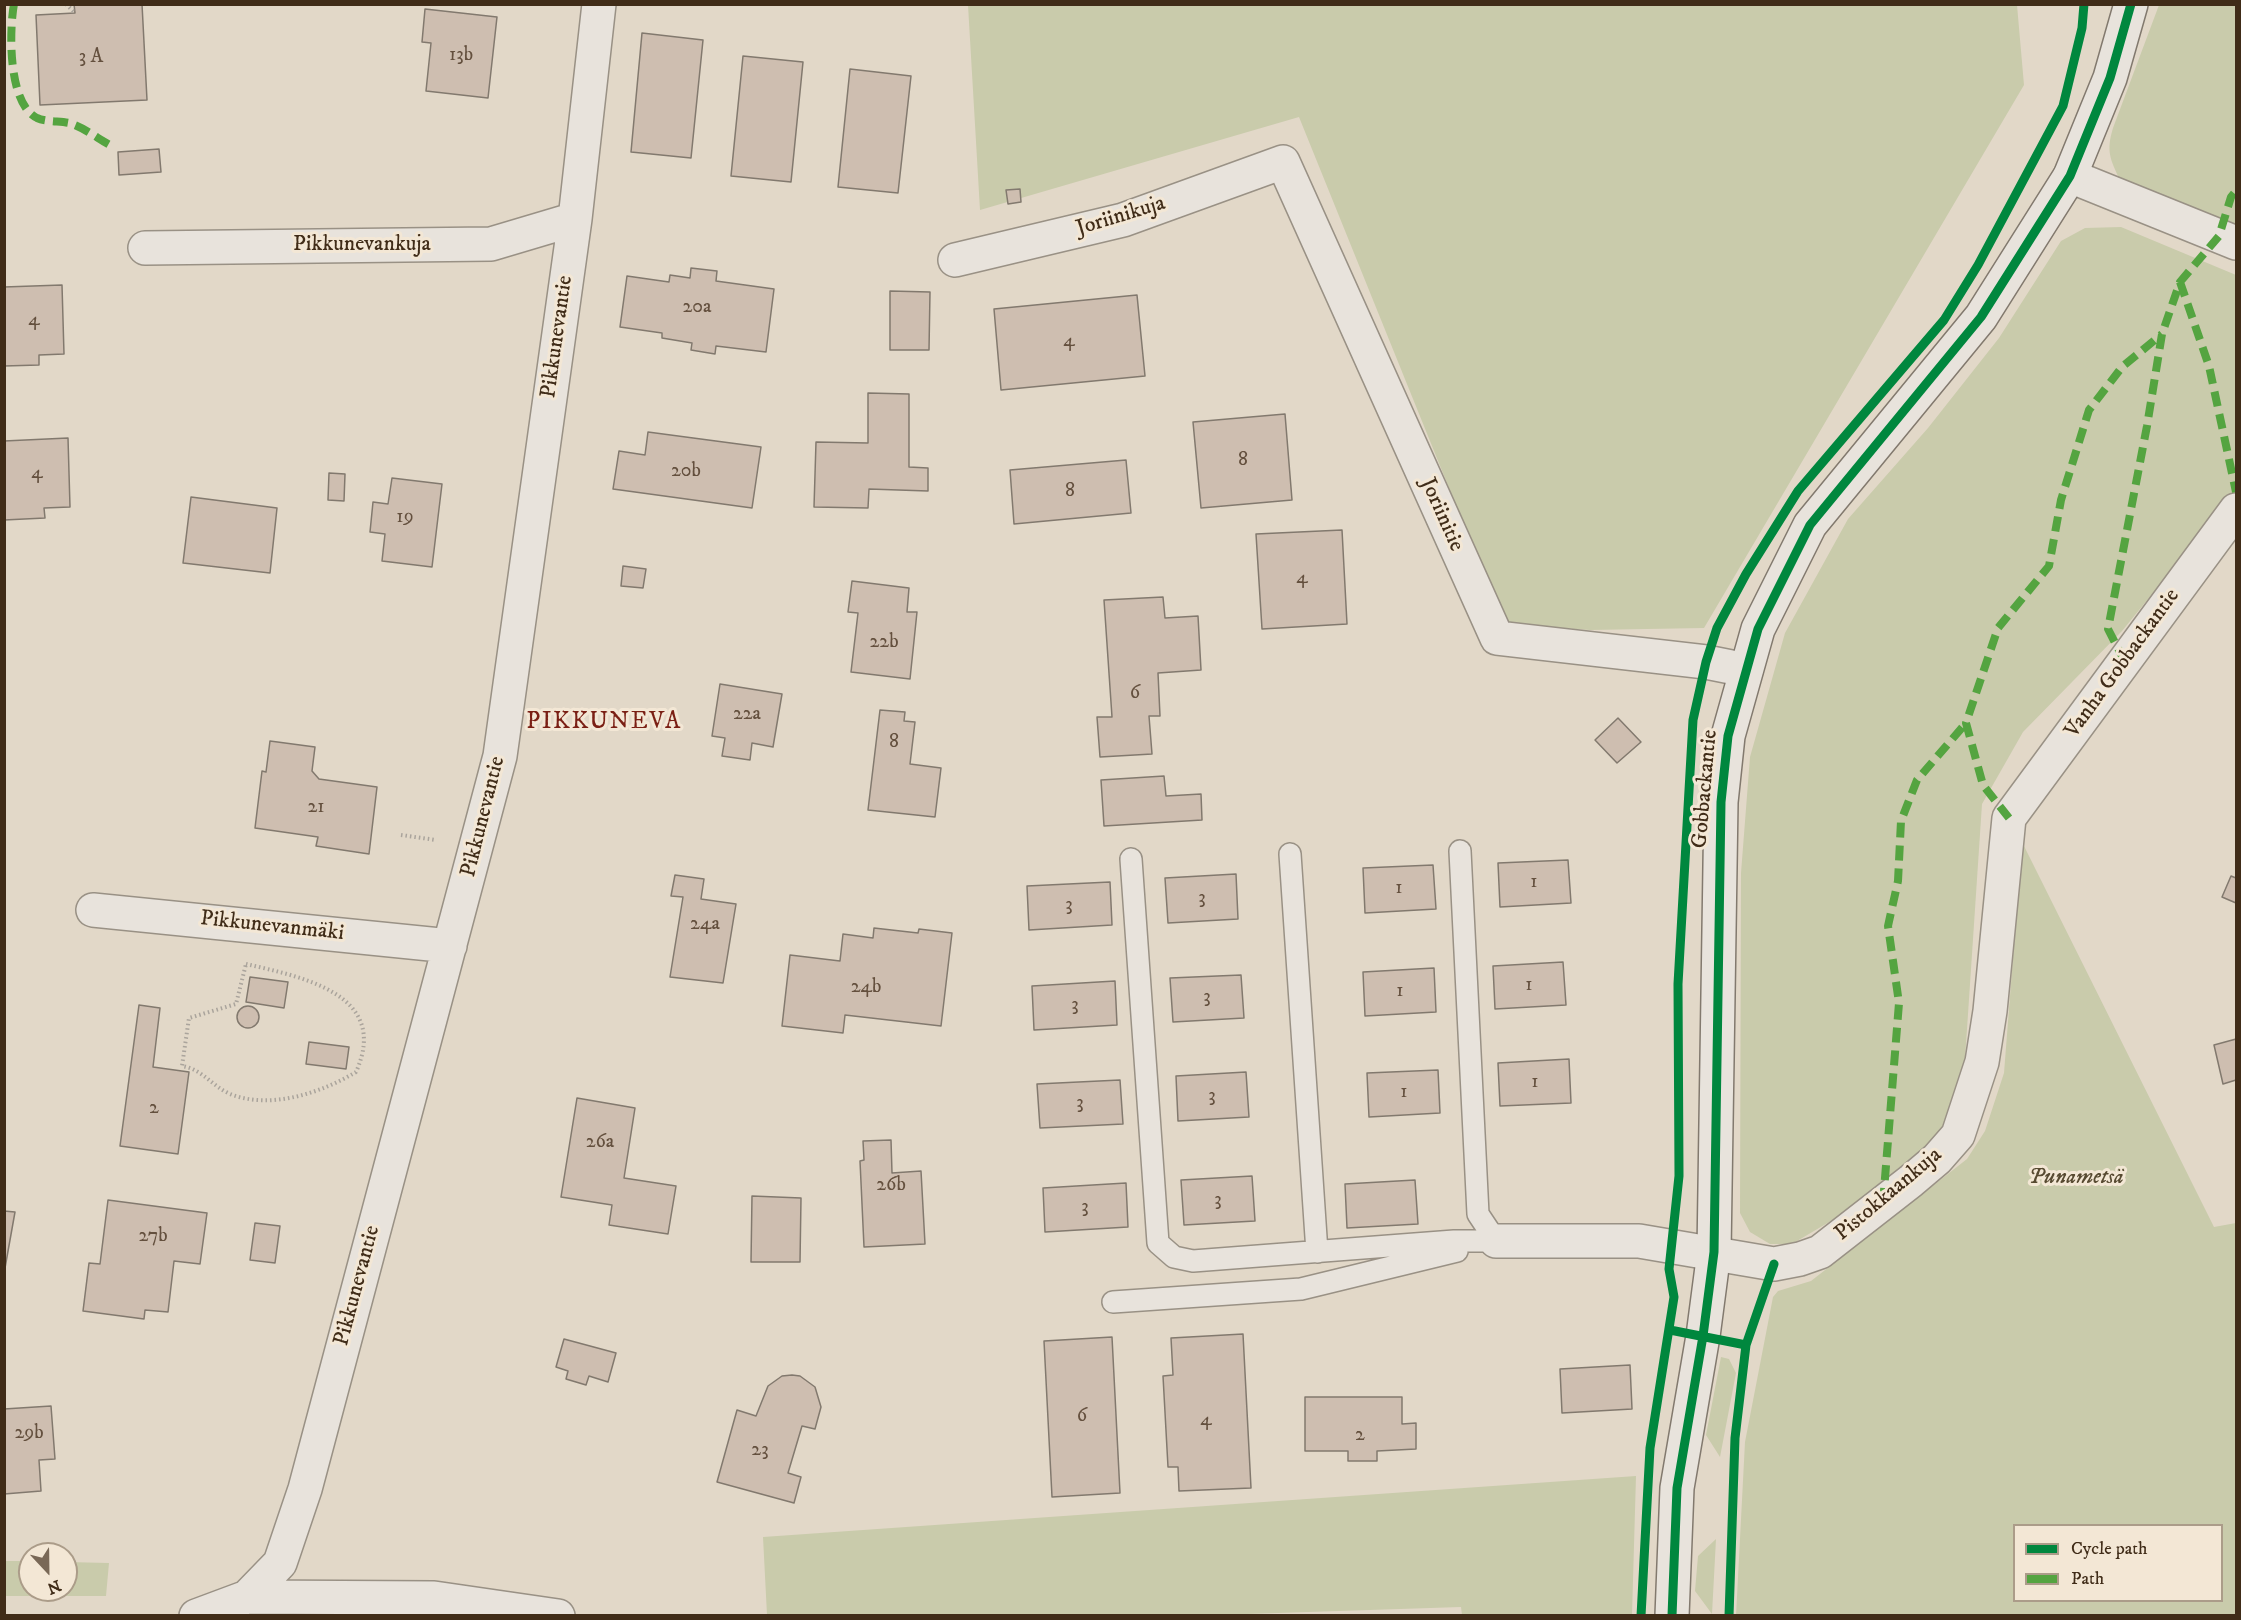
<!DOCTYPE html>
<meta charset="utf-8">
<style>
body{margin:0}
#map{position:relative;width:2241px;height:1620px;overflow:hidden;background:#e2d8c8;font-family:"IM FELL DW Pica",serif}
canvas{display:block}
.frame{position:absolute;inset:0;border:6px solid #402c18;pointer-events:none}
.legend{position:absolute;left:2013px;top:1524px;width:210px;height:78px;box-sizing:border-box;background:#f3e7d5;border:2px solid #ab9c89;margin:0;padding:8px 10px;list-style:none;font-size:18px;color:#402c18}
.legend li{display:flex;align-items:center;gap:12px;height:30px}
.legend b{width:30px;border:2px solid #ab9c89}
.north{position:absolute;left:18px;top:1542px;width:60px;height:60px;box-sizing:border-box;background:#f3e7d5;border:2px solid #ab9c89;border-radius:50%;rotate:158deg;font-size:16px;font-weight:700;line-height:24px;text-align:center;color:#402c18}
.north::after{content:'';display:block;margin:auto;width:21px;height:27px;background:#796856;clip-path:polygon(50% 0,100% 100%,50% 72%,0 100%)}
</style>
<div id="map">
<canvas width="2241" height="1620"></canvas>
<div class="frame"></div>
<ul class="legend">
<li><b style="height:8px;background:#00873e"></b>Cycle path</li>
<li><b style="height:8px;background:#54a440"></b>Path</li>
</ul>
<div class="north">N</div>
</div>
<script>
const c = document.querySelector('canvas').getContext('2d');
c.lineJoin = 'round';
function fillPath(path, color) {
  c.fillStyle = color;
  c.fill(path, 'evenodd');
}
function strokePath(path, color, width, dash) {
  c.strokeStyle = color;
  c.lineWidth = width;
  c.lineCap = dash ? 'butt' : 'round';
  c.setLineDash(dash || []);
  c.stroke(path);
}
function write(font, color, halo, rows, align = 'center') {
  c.font = font + ' "IM FELL DW Pica",serif';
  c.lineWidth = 6;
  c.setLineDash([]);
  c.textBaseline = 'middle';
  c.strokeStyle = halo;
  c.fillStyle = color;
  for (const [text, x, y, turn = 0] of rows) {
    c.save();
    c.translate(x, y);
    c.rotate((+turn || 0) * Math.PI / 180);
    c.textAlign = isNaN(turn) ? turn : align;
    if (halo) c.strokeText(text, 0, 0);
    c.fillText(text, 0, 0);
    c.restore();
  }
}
fillPath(new Path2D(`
 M968 5H2017L2024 85 1704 628 1590 630 1504 624 1299 117 980 210Z
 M2159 5H2236V230L2120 180C2110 159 2106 151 2113 128Z
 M2121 227 2236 275V491L2122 631 2023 732 1982 804 1964 1074 1946 1122 1910 1167 1841 1215 1792 1244H1770L1750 1232 1740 1213 1741 873 1750 757 1785 633 1848 519 1928 428 1999 338 2061 241 2085 228Z
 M2022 842 2214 1227 2236 1223V1615L1736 1616 1745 1442 1773 1297 1778 1291 1811 1281 1967 1159 1985 1131 2004 1073ZM2014 1526H2222V1600H2014Z
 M1721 1357 1729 1359 1736 1373 1720 1457 1706 1435Z
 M1636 1476 1632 1615H1462L1461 1607 1186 1616 767 1615 763 1537Z
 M1716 1539 1712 1614 1695 1591 1698 1556Z
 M4 1561H30V1590H66V1562L109 1563 106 1596H5Z`), '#c9cbab');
const building = new Path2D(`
 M74 4H142L147 100 40 105 36 15 75 13Z
 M425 9 497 17 488 98 426 91 431 43 422 42Z
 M642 33 703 40 691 158 631 152Z
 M743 56 803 62 791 182 731 176Z
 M850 69 911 76 898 193 838 187Z
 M159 149 161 172 119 175 118 152Z
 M1020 189 1021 202 1008 204 1006 190Z
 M691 268 717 271 716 281 774 289 766 352 716 346 715 354 691 350 692 343 662 338V333L620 327 627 276 669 282 670 275 690 278Z
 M62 285 64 354 39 355V365L4 366V287Z
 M890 291 930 292 929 350H890Z
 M1137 295 1145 376 1001 390 994 309Z
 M868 393 909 394V467L928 468V491L869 489 868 508 814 507 816 442 868 443Z
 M1285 414 1292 500 1201 508 1193 422Z
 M648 432 761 447 752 508 613 489 619 451 645 455Z
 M68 438 70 507 44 508 45 518 4 520V441Z
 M1126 460 1131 513 1014 524 1010 470Z
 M329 473 345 474 344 501 328 500Z
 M392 478 442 484 432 567 382 561 385 534 370 532 373 502 388 504Z
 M191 497 277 508 270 573 183 563Z
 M1342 530 1347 624 1262 629 1256 534Z
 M623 566 646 569 643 588 621 586Z
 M852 581 909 588 907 612H917L910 679 851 672 858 613 848 612Z
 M1163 597 1165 618 1198 616 1201 670 1158 673 1160 716H1149L1152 754 1100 757 1097 717H1112L1104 600Z
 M720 684 782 694 773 747 752 743 750 760 722 756 725 738 712 736Z
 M880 710 905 712 904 721 915 722 910 764 941 768 935 817 868 810Z
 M1618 718 1641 742 1617 763 1595 740Z
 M270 741 315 747 312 771 319 779 377 787 369 854 316 846 318 837 255 828 262 771 266 772Z
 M1164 776 1166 796 1201 794 1202 820 1104 826 1101 780Z
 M1568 860 1571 903 1500 907 1498 863Z
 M1433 865 1436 909 1365 913 1363 868Z
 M1236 874 1238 919 1168 923 1165 878Z
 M675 875 704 879 701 899 736 904 723 983 670 977 683 897 671 896Z
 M2231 876 2236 878V903L2222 897Z
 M1110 882 1112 925 1029 930 1027 886Z
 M874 928 918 933 919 929 952 933 941 1026 845 1015 843 1033 782 1026 790 955 840 961 843 934 873 938Z
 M1563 962 1566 1005 1495 1009 1493 966Z
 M1434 968 1436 1012 1365 1016 1363 972Z
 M1241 975 1244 1018 1173 1022 1170 978Z
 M250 977 288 982 284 1008 246 1002Z
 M1115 981 1117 1025 1034 1030 1032 986Z
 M139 1005 160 1008 153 1067 189 1072 178 1154 120 1146Z
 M237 1017a11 11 0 1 1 22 0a11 11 0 1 1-22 0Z
 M2236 1039V1080L2223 1084 2214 1045Z
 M309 1042 349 1047 346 1069 306 1064Z
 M1569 1059 1571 1103 1500 1106 1498 1063Z
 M1438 1070 1440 1113 1369 1117 1367 1073Z
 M1246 1072 1249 1117 1178 1121 1176 1076Z
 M1120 1080 1123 1124 1040 1128 1037 1084Z
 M577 1098 635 1108 624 1178 676 1186 668 1234 609 1225 612 1205 561 1197Z
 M891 1140 892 1173 921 1171 925 1244 864 1247 860 1161 864 1160 863 1141Z
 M1252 1176 1255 1221 1184 1225 1181 1180Z
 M1415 1180 1418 1224 1347 1228 1345 1184Z
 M1126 1183 1128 1227 1045 1232 1043 1188Z
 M752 1196 801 1198 800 1262H751Z
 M108 1200 207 1213 200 1264 174 1261 168 1312 145 1310 144 1319 83 1311 89 1263 100 1264Z
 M4 1211 15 1212 5 1268H4Z
 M255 1223 280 1226 275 1263 250 1260Z
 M1243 1334 1251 1488 1179 1491 1178 1467H1168L1163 1376 1173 1375 1171 1338Z
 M1112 1337 1120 1493 1052 1497 1044 1341Z
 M564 1339 616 1353 608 1382 589 1376 586 1385 566 1379 568 1371 556 1367Z
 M1630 1365 1632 1409 1562 1413 1560 1369Z
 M792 1375 800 1376 815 1387 821 1407 815 1429 802 1426 788 1473 801 1477 794 1503 717 1482 737 1410 756 1416 768 1386 782 1376Z
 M1305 1397H1402V1424L1416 1423V1449L1377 1451V1461H1348V1451H1305Z
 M51 1406 55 1459 39 1460 41 1491 4 1494V1409Z`);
fillPath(building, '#cebeb0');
strokePath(building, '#82796e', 1.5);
const lane = new Path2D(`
 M1460 851 1478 1214 1496 1241
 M1290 854 1317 1252
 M1131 859 1158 1243 1174 1257 1193 1261 1454 1241H1496
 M1113 1302 1301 1289 1457 1251`);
const street = new Path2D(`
 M2070 176 2236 243
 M145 248 491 244 575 219
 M955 260 1123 220 1283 162 1497 638 1706 662 1746 670
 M93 910 450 946
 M1496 1241H1639L1774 1264 1800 1259 1820 1252 1911 1181 1937 1159 1958 1135 1982 1062 1990 1011 2009 818 2236 510
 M247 1597 280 1563 305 1489 500 756 575 219 599 4
 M196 1616 247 1597 434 1598 558 1616`);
const secondary = new Path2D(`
 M1672 1616 1677 1488 1703 1336 1714 1252 1721 802 1728 736 1758 629 1810 525 1981 317 2070 176 2110 78 2131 4`);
strokePath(lane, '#999185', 24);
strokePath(street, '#999185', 36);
strokePath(secondary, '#82796e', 36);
strokePath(new Path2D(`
 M66 4 75 13
 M401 835 436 840
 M246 964C302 977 391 994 356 1072 321 1093 270 1110 230 1094 212 1086 202 1069 182 1066L189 1018 236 1004Z`), '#aaa49c', 4, [1.5, 3]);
strokePath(lane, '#e8e3dc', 21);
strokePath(street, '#e8e3dc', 33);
strokePath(secondary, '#e8e3dc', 33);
strokePath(new Path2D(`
 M14 4C9 31 8 104 37 118 46 122 59 121 69 123 83 127 97 138 110 145
 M2180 282 2209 366 2236 492
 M2125 662 2108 629 2147 426 2162 334 2180 282 2219 236 2231 197 2236 191
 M2009 818 1983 785 1966 723 1998 628 2049 566 2061 500 2089 410 2122 367 2162 334
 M1883 1203 1899 1003 1888 926 1898 881 1901 821 1917 780 1966 723`), '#54a440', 8, [15, 8]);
strokePath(new Path2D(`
 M1670 1330 1746 1345
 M1641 1616 1650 1448 1674 1297 1669 1269 1679 1176 1678 984 1693 720 1706 662 1717 628 1746 574 1798 491 1944 320 1978 265 2063 106 2082 28 2084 4
 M1672 1616 1677 1488 1703 1336 1714 1252 1721 802 1728 736 1758 629 1810 525 1981 317 2070 176 2110 78 2131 4
 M1729 1616 1735 1438 1746 1345 1774 1264`), '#00873e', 9);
write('20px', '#64503e', null, [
 ["13b",461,56],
 ["3 A",91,58],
 ["20a",697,308],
 ["4",34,321],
 ["4",1069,342],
 ["8",1243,461],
 ["20b",686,472],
 ["4",37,474],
 ["8",1070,492],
 ["19",405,518],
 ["4",1302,579],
 ["22b",884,643],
 ["6",1135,694],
 ["22a",747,715],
 ["8",894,743],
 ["21",316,808],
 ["1",1534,883],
 ["1",1399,889],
 ["3",1202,899],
 ["3",1069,906],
 ["24a",705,925],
 ["1",1529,986],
 ["24b",866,988],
 ["1",1400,992],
 ["3",1207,998],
 ["3",1075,1006],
 ["1",1535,1083],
 ["1",1404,1093],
 ["3",1212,1097],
 ["3",1080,1104],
 ["2",154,1109],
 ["26a",600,1143],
 ["26b",891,1186],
 ["3",1218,1201],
 ["3",1085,1208],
 ["27b",153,1237],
 ["6",1082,1417],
 ["4",1206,1421],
 ["29b",29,1434],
 ["2",1360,1436],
 ["23",760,1451]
]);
write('22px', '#402c18', '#f3e7d5', [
 ["Joriinikuja",1121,217,-17],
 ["Pikkunevankuja",362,245],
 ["Pikkunevantie",558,337,-82],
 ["Joriinitie",1441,515,66],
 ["Vanha Gobbackantie",2123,664,-54],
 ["Gobbackantie",1706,789,-85],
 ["Pikkunevantie",484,817,-76],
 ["Pikkunevanmäki",272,927,6],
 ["Pistokkaankuja",1889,1195,-40],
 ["Pikkunevantie",358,1286,-75]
]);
write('italic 22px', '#574a31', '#f3e7d5', [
 ["Punametsä",2076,1178]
]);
c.letterSpacing = '1.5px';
write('24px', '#7a1f14', '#f3e7d5', [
 ["PIKKUNEVA",604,723]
]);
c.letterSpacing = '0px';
</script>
